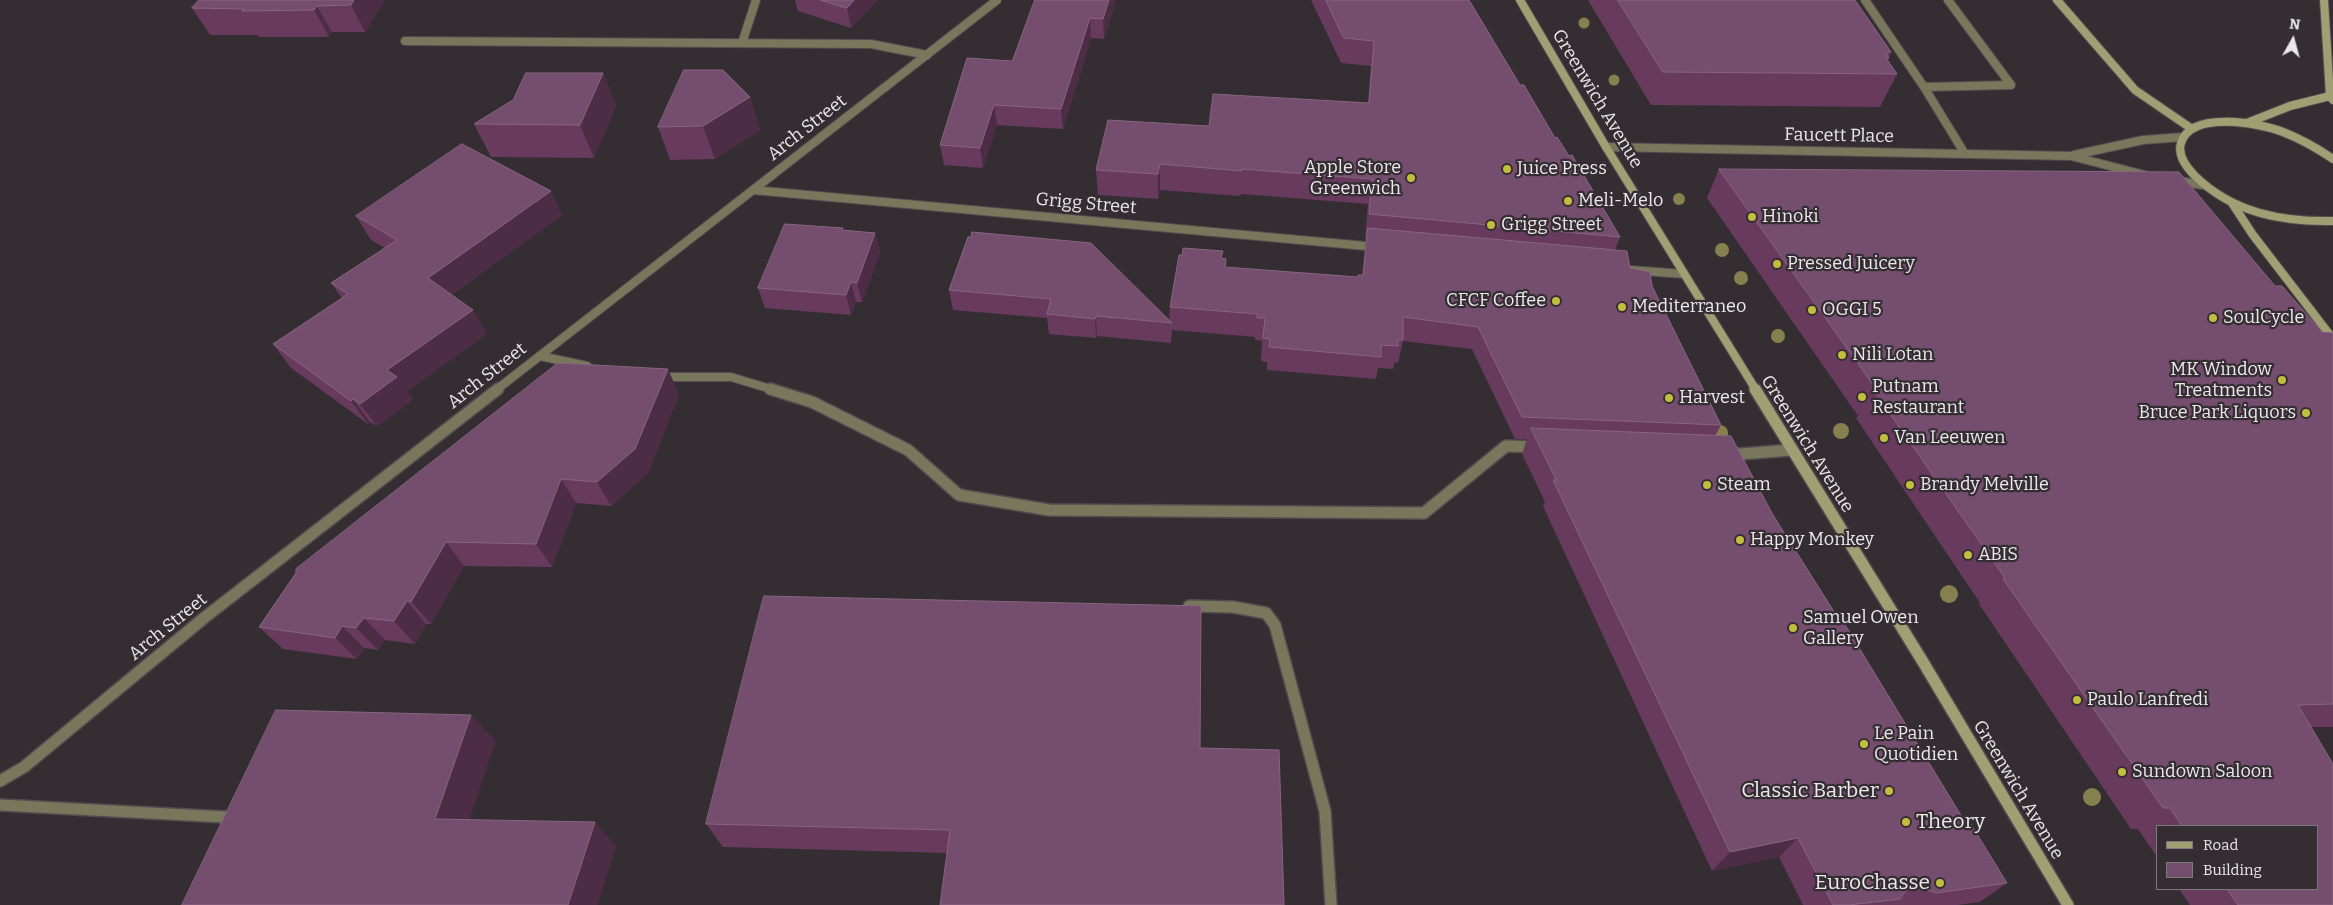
<!DOCTYPE html>
<style>
body{margin:0}
#map{position:relative;width:2333px;height:905px;overflow:hidden;background:#342e32;font-family:Bitter,serif}
canvas{display:block}
.legend{position:absolute;left:2156px;top:825px;width:162px;height:65px;box-sizing:border-box;background:#342e32;border:1px solid #7d787c;margin:0;padding:6px 9px;list-style:none;font-size:15px;color:#ebe7ea}
.legend li{display:flex;align-items:center;gap:10px;height:25px}
.legend b{width:25px;border:1px solid #7d787c}
.north{position:absolute;left:2268px;top:15px;width:50px;height:50px;-webkit-text-stroke:4px #342e32;paint-order:stroke;rotate:7deg;font-size:14px;font-weight:700;line-height:20px;text-align:center;color:#ebe7ea}
.north::after{content:'';display:block;margin:auto;width:18px;height:22px;background:#ebe7ea;clip-path:polygon(50% 0,100% 100%,50% 72%,0 100%)}
</style>
<div id="map">
<canvas width="2333" height="905"></canvas>
<ul class="legend">
<li><b style="height:6px;background:#a09f73"></b>Road</li>
<li><b style="height:14px;background:#754d6e"></b>Building</li>
</ul>
<div class="north">N</div>
</div>
<script>
const c = document.querySelector('canvas').getContext('2d');
c.lineJoin = 'round';
function strokePath(path, color, width, dash) {
  c.strokeStyle = color;
  c.lineWidth = width;
  c.lineCap = dash ? 'butt' : 'round';
  c.setLineDash(dash || []);
  c.stroke(path);
}
function fillPath(path, color) {
  c.fillStyle = color;
  c.fill(path, 'evenodd');
}
function write(font, color, halo, rows, align = 'center') {
  c.font = font + ' Bitter,serif';
  c.lineWidth = 4.5;
  c.setLineDash([]);
  c.textBaseline = 'middle';
  c.strokeStyle = halo;
  c.fillStyle = color;
  for (const [text, x, y, turn = 0] of rows) {
    c.save();
    c.translate(x, y);
    c.rotate((+turn || 0) * Math.PI / 180);
    c.textAlign = isNaN(turn) ? turn : align;
    if (halo) c.strokeText(text, 0, 0);
    c.fillText(text, 0, 0);
    c.restore();
  }
}
const laneFar1 = new Path2D(`
 M1865 0 1924 87 1965 154
 M405 41 871 44 927 55
 M742 43 756 0
 M1924 87 2011 85 1948 0
 M540 356 587 366
 M660 377H731L774 390`);
const lane = new Path2D(`
 M770 389 812 402 908 450 959 495 1049 510 1424 513 1506 446 1538 447
 M1728 455 1791 450
 M1189 606 1233 607 1266 613 1275 625 1325 811 1331 905
 M0 805 225 817 229 829`);
const streetFar1 = new Path2D(`
 M1606 147 2071 156 2145 175
 M2074 155 2143 140 2183 137
 M2174 180 2202 185
 M753 190 1377 247
 M1630 270 1684 274
 M496 390 997 0`);
const street = new Path2D(`
 M0 781 24 767 204 618 498 389`);
const secondaryFar1 = new Path2D(`
 M1520 0 1606 147 1756 390
 M2057 0 2135 90 2192 129
 M2324 0 2330 96 2333 100
 M2247 123 2290 106 2330 96
 M2333 159C2317 148 2301 139 2283 132 2260 123 2191 110 2181 143 2177 156 2187 168 2195 176 2233 213 2282 222 2333 221
 M2232 203 2253 235 2333 339`);
const secondary = new Path2D(`
 M1755 389 1923 662 2068 905`);
strokePath(laneFar1, '#514c4f', 10);
strokePath(lane, '#514c4f', 14);
strokePath(streetFar1, '#514c4f', 10);
strokePath(street, '#514c4f', 14);
strokePath(secondaryFar1, '#514c4f', 10);
strokePath(secondary, '#514c4f', 14);
strokePath(laneFar1, '#78775c', 8);
strokePath(lane, '#78775c', 11);
strokePath(streetFar1, '#78775c', 8);
strokePath(street, '#78775c', 11);
strokePath(secondaryFar1, '#a09f73', 8);
strokePath(secondary, '#a09f73', 11);
c.fillStyle = '#86804e';
for (const [x, y, r] of [
 [1584,23,5.5],
 [1614,80,5.5],
 [1679,199,6],
 [1722,250,7],
 [1741,278,7],
 [1778,336,7],
 [1841,431,8],
 [1720,433,8],
 [1949,594,9],
 [2092,797,9]
]) {
  c.beginPath();
  c.arc(x, y, r, 0, 2 * Math.PI);
  c.fill();
}
fillPath(new Path2D(`
 M385 0 365 32H332L329 37H259L258 35H210L192 8Z
 M795 0H878L851 28 798 11Z
 M1116 0 1104 39 1091 38 1063 129 997 125 983 168 944 165 940 145 1012 61Z
 M1311 0H1469L1520 85 1620 237 1615 250 1630 268 1652 286 1721 425 1715 436 1773 515 1962 817 2007 883 1980 902 1958 905H1803L1779 857 1712 871 1543 506 1545 502 1522 454 1527 439H1515L1472 349 1403 341 1398 363 1395 362 1393 369 1378 368 1376 379 1267 370V362L1261 361 1262 341 1255 340V337L1172 330 1171 343 1097 336 1096 338 1049 334 1047 318 953 310 949 290 968 237 1169 321 1170 307 1222 258 1225 268 1357 277 1362 275 1366 239H1365L1368 204 1241 194 1240 196 1160 190 1158 199 1098 195 1096 170 1209 126 1368 103 1371 66 1341 63Z
 M1588 0H1855L1891 52 1888 60 1897 74 1880 107 1651 105Z
 M603 73 616 106 594 158 491 157 474 124Z
 M750 97 760 130 715 159 670 160 658 127Z
 M1719 169 2275 286 2322 332 2333 333V727H2311L2333 905H2190L2179 889H2317V826H2157V857L2138 829H2131L1979 604 1980 603 1856 418 1858 416 1707 198Z
 M562 215 451 295 473 310 487 334 407 391 413 400 377 426 370 422 368 424 291 368 273 344 342 298 331 283 385 248 371 240 356 216Z
 M843 228V230L875 233 880 253 862 302H856L851 315 765 308 758 288Z
 M679 394 648 473 611 506 576 503 552 567 464 566 431 624H426L415 644 385 640 378 650 364 648 357 659 283 649 259 627 296 573Z
 M1200 748 947 853 723 847 706 824Z`), '#673a5e');
fillPath(new Path2D(`
 M354 0H385L365 32 351 5Z
 M854 0H878L851 28 847 8Z
 M1109 0H1116L1104 39 1103 19Z
 M317 6 332 32 329 37 314 10Z
 M1090 18 1091 38 1063 129 1061 109Z
 M603 73 616 106 594 158 580 125Z
 M750 97 760 130 715 159 703 126Z
 M994 105 997 125 983 168 980 148Z
 M1160 164V190L1158 199V174Z
 M551 191 562 215 442 301 428 278Z
 M875 233 880 253 862 302 857 283Z
 M851 282 856 302 851 315 846 295Z
 M473 310 487 334 407 391 413 400 377 426 360 404 387 370Z
 M1096 316 1097 336 1096 338 1095 319Z
 M668 369 679 394 648 473 611 506 597 482Z
 M353 399 370 422 368 424 351 401Z
 M561 479 576 503 552 567 536 544Z
 M446 542 464 566 431 624 411 602Z
 M407 601 426 624 415 644 394 621Z
 M364 618 385 640 378 650 356 628Z
 M342 626 364 648 357 659 335 638Z
 M471 715 496 741 462 843 435 819Z
 M595 822 616 846 598 905H568Z
 M1798 838 1779 857 1712 871 1730 852Z`), '#4d2d46');
const building = new Path2D(`
 M199 0H354L351 5 317 6 314 10 242 11 244 9 192 8Z
 M821 0H854L847 8Z
 M1035 0H1109L1103 19 1090 18 1061 109 994 105 980 148 940 145 967 58 1012 61Z
 M1326 0H1469L1520 85H1524L1555 138 1557 137 1569 156 1572 155 1620 237 1369 214 1372 179 1242 169V171L1160 164 1158 174 1096 170 1108 120 1209 126 1213 94 1369 103 1374 41 1344 38Z
 M1618 0H1855L1891 52H1885L1889 58H1886L1897 74 1663 72Z
 M684 70H723L750 97 703 126 658 127Z
 M526 73H603L580 125 474 124 513 100Z
 M462 144 551 191 428 278 473 310 387 370 397 377 360 404 353 399 351 401 273 344 348 294 331 283 397 240 356 216Z
 M1719 169 2179 172 2275 286H2282L2322 332 2333 333V704L2298 705 2333 764V905H2238L2227 889H2317V826H2182L2170 808H2163L2003 579 2005 578 1874 391 1878 392Z
 M785 224 843 228 842 230 875 233 857 283 851 282 846 295 758 288Z
 M1368 228 1627 251 1630 268 1650 272 1652 286 1721 425 1522 417 1478 327 1403 317V340H1398V346L1381 345V357L1269 347 1270 339 1263 338 1265 318H1257V314L1170 307 1179 255H1182L1183 248 1223 251 1221 258 1226 259 1225 267 1358 277V275H1363Z
 M972 232 1091 243 1172 323 1096 316 1095 319 1047 314 1051 299 949 290 968 237H971Z
 M558 363 668 369 635 449 597 482 561 479 536 544 446 542 411 602 407 601 394 621 364 618 356 628 342 626 335 638 259 627 296 573V569Z
 M1531 428 1731 436 1773 515 1838 618H1841L1962 817 1966 816 2007 883 1936 893 1911 884 1900 899 1849 905H1833L1798 838 1730 852 1553 480H1556Z
 M764 596 1201 606 1200 748 1279 750 1284 905H940L950 830 706 824Z
 M276 710 471 715 435 819 595 822 568 905H182Z`);
fillPath(building, '#754d6e');
strokePath(building, '#886581', 1);
for (const [x, y, r, color] of [
 [1507,169,5,"#c3bd3e"],
 [1411,178,5,"#c3bd3e"],
 [1568,201,5,"#c3bd3e"],
 [1752,217,5,"#c3bd3e"],
 [1491,225,5,"#c3bd3e"],
 [1777,264,5,"#c3bd3e"],
 [1556,301,5,"#c3bd3e"],
 [1622,307,5,"#c3bd3e"],
 [1812,310,5,"#c3bd3e"],
 [2213,318,5,"#c3bd3e"],
 [1842,355,5,"#c3bd3e"],
 [2282,380,5,"#c3bd3e"],
 [1862,397,5,"#c3bd3e"],
 [1669,398,5,"#c3bd3e"],
 [2306,413,5,"#c3bd3e"],
 [1884,438,5,"#c3bd3e"],
 [1707,485,5,"#c3bd3e"],
 [1910,485,5,"#c3bd3e"],
 [1740,540,5,"#c3bd3e"],
 [1968,555,5,"#c3bd3e"],
 [1793,628,5,"#c3bd3e"],
 [2077,700,5,"#c3bd3e"],
 [1864,744,5,"#c3bd3e"],
 [2122,772,5,"#c3bd3e"],
 [1889,791,5,"#c3bd3e"],
 [1906,822,5,"#c3bd3e"],
 [1940,883,5,"#c3bd3e"]
]) {
  const dot = new Path2D();
  dot.arc(x, y, r, 0, 2 * Math.PI);
  c.fillStyle = color;
  c.fill(dot);
  strokePath(dot, '#342e32', 2);
}
write('18px', '#ebe7ea', '#342e32', [
 ["Greenwich Avenue",1597,99,59],
 ["Arch Street",807,128,-38],
 ["Faucett Place",1839,136,1],
 ["Grigg Street",1086,204,5],
 ["Arch Street",487,376,-38],
 ["Greenwich Avenue",1807,444,58],
 ["Arch Street",168,627,-39],
 ["Greenwich Avenue",2018,790,59]
]);
write('18px', '#ebe7ea', '#342e32', [
 ["Apple Store",1401,168,"right"],
 ["Greenwich",1401,189,"right"],
 ["Juice Press",1517,169],
 ["Meli-Melo",1578,201],
 ["Hinoki",1762,217],
 ["Grigg Street",1501,225],
 ["Pressed Juicery",1787,264],
 ["CFCF Coffee",1546,301,"right"],
 ["Mediterraneo",1632,307],
 ["OGGI 5",1822,310],
 ["SoulCycle",2223,318],
 ["Nili Lotan",1852,355],
 ["MK Window",2272,370,"right"],
 ["Treatments",2272,391,"right"],
 ["Putnam",1872,387],
 ["Restaurant",1872,408],
 ["Harvest",1679,398],
 ["Bruce Park Liquors",2296,413,"right"],
 ["Van Leeuwen",1894,438],
 ["Steam",1717,485],
 ["Brandy Melville",1920,485],
 ["Happy Monkey",1750,540],
 ["ABIS",1978,555],
 ["Samuel Owen",1803,618],
 ["Gallery",1803,639],
 ["Paulo Lanfredi",2087,700],
 ["Le Pain",1874,734],
 ["Quotidien",1874,755],
 ["Sundown Saloon",2132,772]
], 'left');
write('21px', '#ebe7ea', '#342e32', [
 ["Classic Barber",1879,791],
 ["Theory",1916,822,"left"],
 ["EuroChasse",1930,883]
], 'right');
</script>
